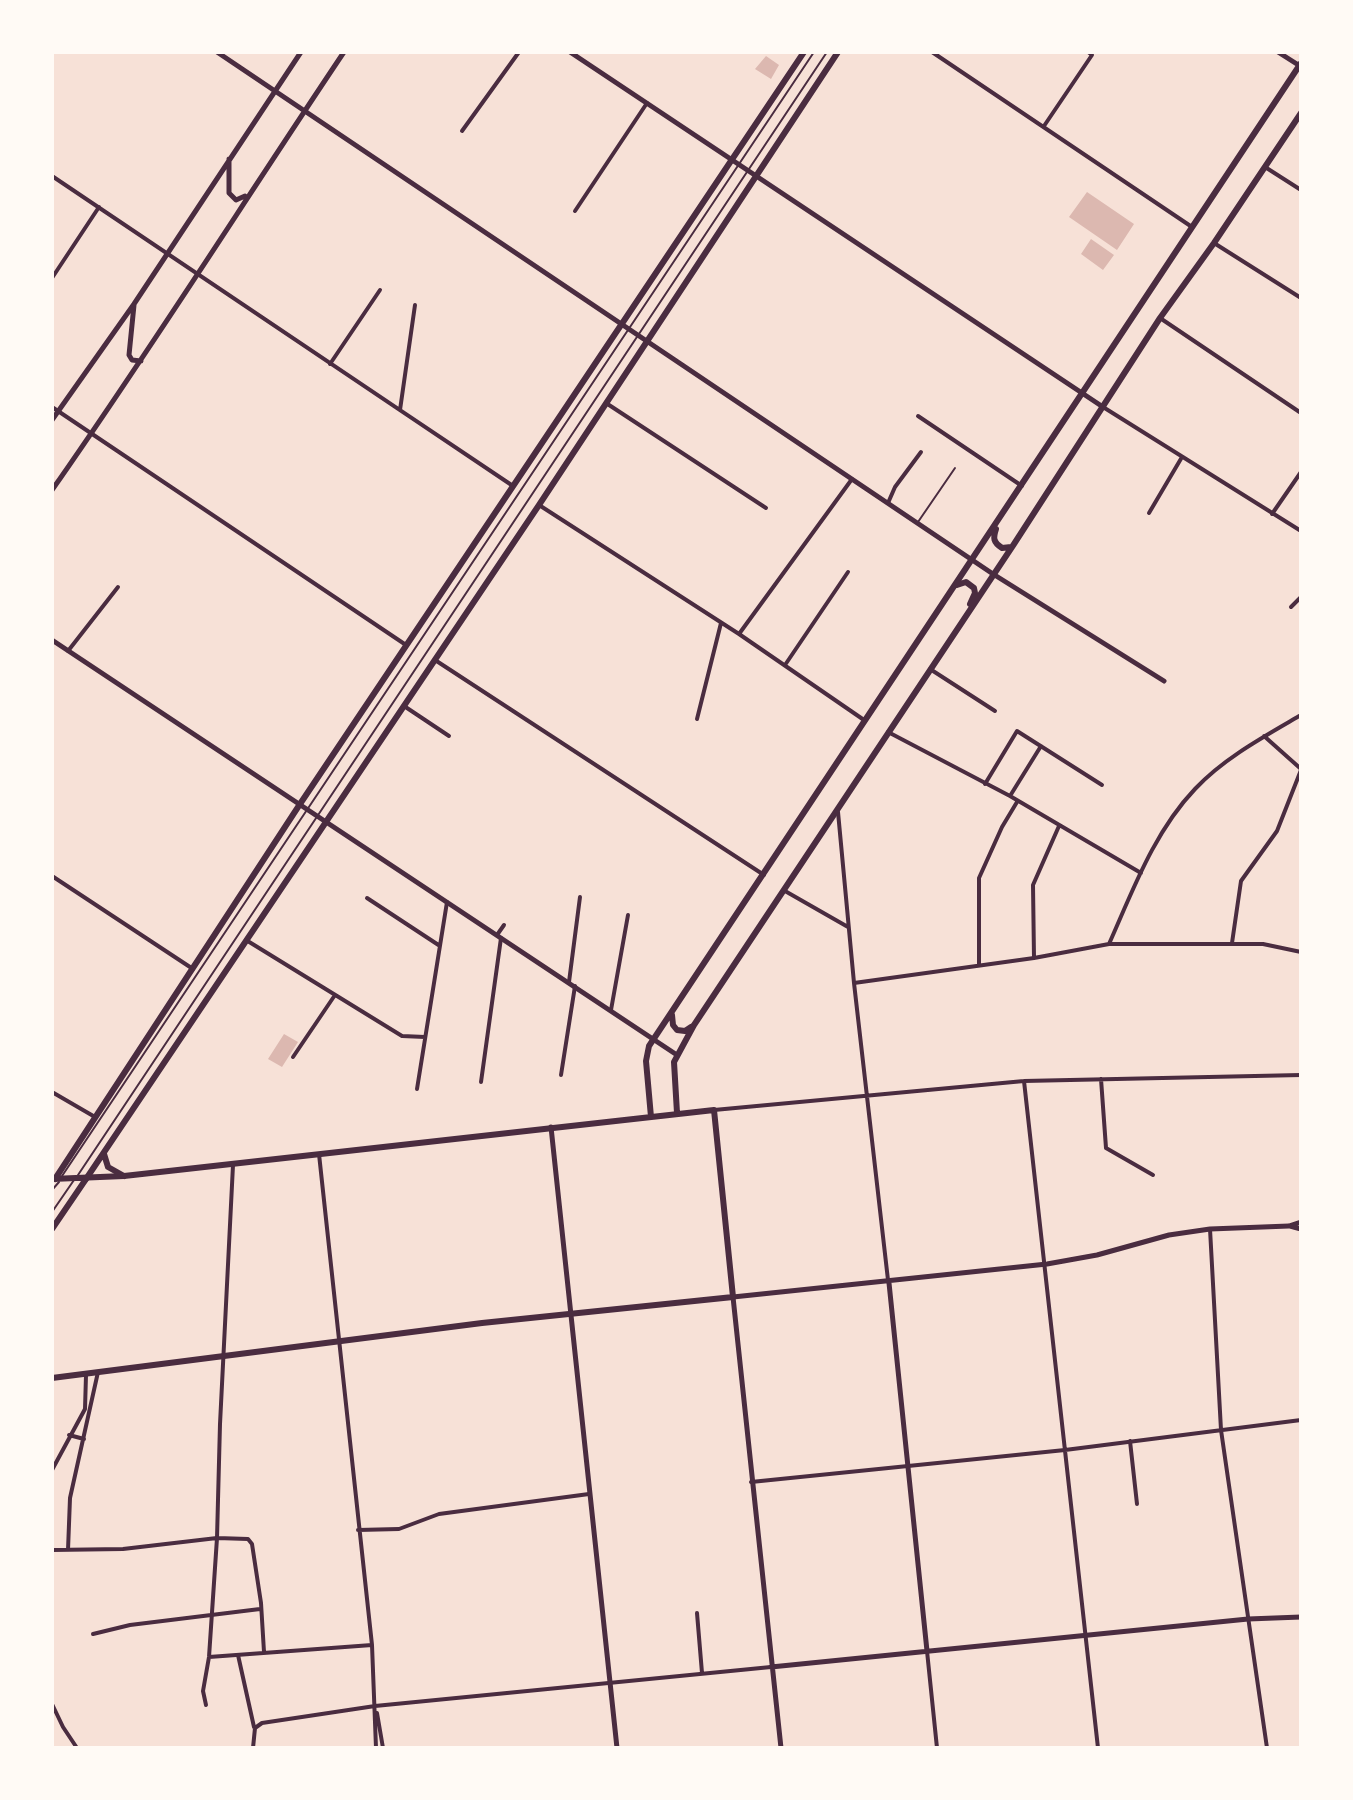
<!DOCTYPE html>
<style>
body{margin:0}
#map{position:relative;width:1353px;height:1800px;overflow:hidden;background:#f7e1d7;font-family:"Space Grotesk",sans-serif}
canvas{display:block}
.frame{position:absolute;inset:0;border:54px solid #fffaf5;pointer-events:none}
</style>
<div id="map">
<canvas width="1353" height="1800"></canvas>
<div class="frame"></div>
</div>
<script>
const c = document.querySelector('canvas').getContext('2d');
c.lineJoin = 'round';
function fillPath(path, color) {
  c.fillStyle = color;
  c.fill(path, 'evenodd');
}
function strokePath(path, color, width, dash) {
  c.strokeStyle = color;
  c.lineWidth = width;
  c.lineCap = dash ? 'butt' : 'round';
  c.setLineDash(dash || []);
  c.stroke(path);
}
fillPath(new Path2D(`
 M766 56 779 65 771 79 755 69Z
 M1087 192 1134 224 1117 250 1069 217Z
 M1091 239 1114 255 1103 270 1081 254Z
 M284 1034 298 1042 282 1067 268 1059Z`), '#dcb8b0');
strokePath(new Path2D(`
 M918 522 955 468
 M78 1175 827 52
 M62 1176 814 52
 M52 1190 59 1182
 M52 1212 74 1180`), '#4a2c40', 2);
strokePath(new Path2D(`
 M932 52 1192 227
 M1044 126 1092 55 1088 52
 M462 131 519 52
 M1265 167 1301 190
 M52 176C206 278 359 383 513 486
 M575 211 647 103
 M1214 243 1301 298
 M52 278 99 207
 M1160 318 1301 413
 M330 364 380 290
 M606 403 766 508
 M52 407 406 645
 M1103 407 1301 531
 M400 410 415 305
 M918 416 1022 486
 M888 503 895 487 921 452
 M539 505 739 634 864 720
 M1149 513 1182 457
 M1272 514 1301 472
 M1291 607 1301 597
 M739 634 852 479
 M68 651 118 587
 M435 660 764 875
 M785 665 848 572
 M930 669 995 711
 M404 706 449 736
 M697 719 721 623
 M888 732 1010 796 1141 873
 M1264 736 1301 769
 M985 784 1017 731 1102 785
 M1010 796 1041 746
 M838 812 854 983 888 1280
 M52 876 193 969
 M785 891 848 927
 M367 898 440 946
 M497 935 504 925
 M246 940 402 1036 425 1037
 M1232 943 1241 881 1277 831 1301 770
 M1109 944C1133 890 1154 832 1195 789 1224 758 1265 736 1301 715
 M1034 958 1033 885 1059 826
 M979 965V878L1002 827 1017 802
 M569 982 580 897
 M854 983 1034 958 1109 944H1263L1301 952
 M611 1010 628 915
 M293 1057 335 995
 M561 1075 575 986
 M1101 1079 1106 1148 1153 1175
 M1024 1081 1098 1748
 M481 1082 501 938
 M417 1089 447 902
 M52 1092 95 1117
 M714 1110 1024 1081 1301 1075
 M319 1154 372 1645 376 1748
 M1210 1229 1221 1430 1267 1748
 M69 1435 84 1439
 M1130 1441 1137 1504
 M52 1470 85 1409 86 1375
 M751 1482 1065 1450 1301 1420
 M358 1530 399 1529 439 1514 589 1494
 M52 1550 123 1549 217 1538 248 1539 252 1544 261 1603 264 1652
 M68 1550 70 1498 98 1372
 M697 1613 702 1673
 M93 1634 130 1625 260 1609
 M927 1651 937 1748
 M238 1655 254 1727
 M209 1657 372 1645
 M52 1704 63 1727 77 1748
 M206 1705 203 1691 209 1657 217 1538 220 1424 233 1165
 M377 1713 383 1748
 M253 1748 255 1728 262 1723 375 1706 771 1667`), '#4a2c40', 4);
strokePath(new Path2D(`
 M217 52 993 574 1164 681
 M570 52 1103 407
 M1278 52 1300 66
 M229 159V193L236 200 245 196
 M134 305 129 355 132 360 141 361
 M52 420 134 304 301 52
 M52 490C153 346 246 198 344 52
 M52 640 677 1055
 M551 1127 617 1748
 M1290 1226 1301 1229
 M889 1283 927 1651
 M771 1667 1248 1619 1301 1617
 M781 1748 733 1297 1047 1264 1097 1255 1169 1235 1210 1229 1289 1226 1301 1222`), '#4a2c40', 5);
strokePath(new Path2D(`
 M996 529C993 538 993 542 1002 548L1011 547
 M957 585 966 582 974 588 975 593 970 604
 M672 1015 673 1025 677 1030 685 1031 691 1027
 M677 1113 674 1062 694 1025 1014 544 1160 318 1214 243 1301 113
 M651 1117 646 1061 649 1046 1301 63
 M52 1179 124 1176 714 1110 733 1297 482 1323 52 1378
 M52 1229 86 1179`), '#4a2c40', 6);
strokePath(new Path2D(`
 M104 1154 108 1167 124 1176
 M55 1179 300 804 804 52
 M86 1179 539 505 838 52`), '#4a2c40', 6);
</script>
